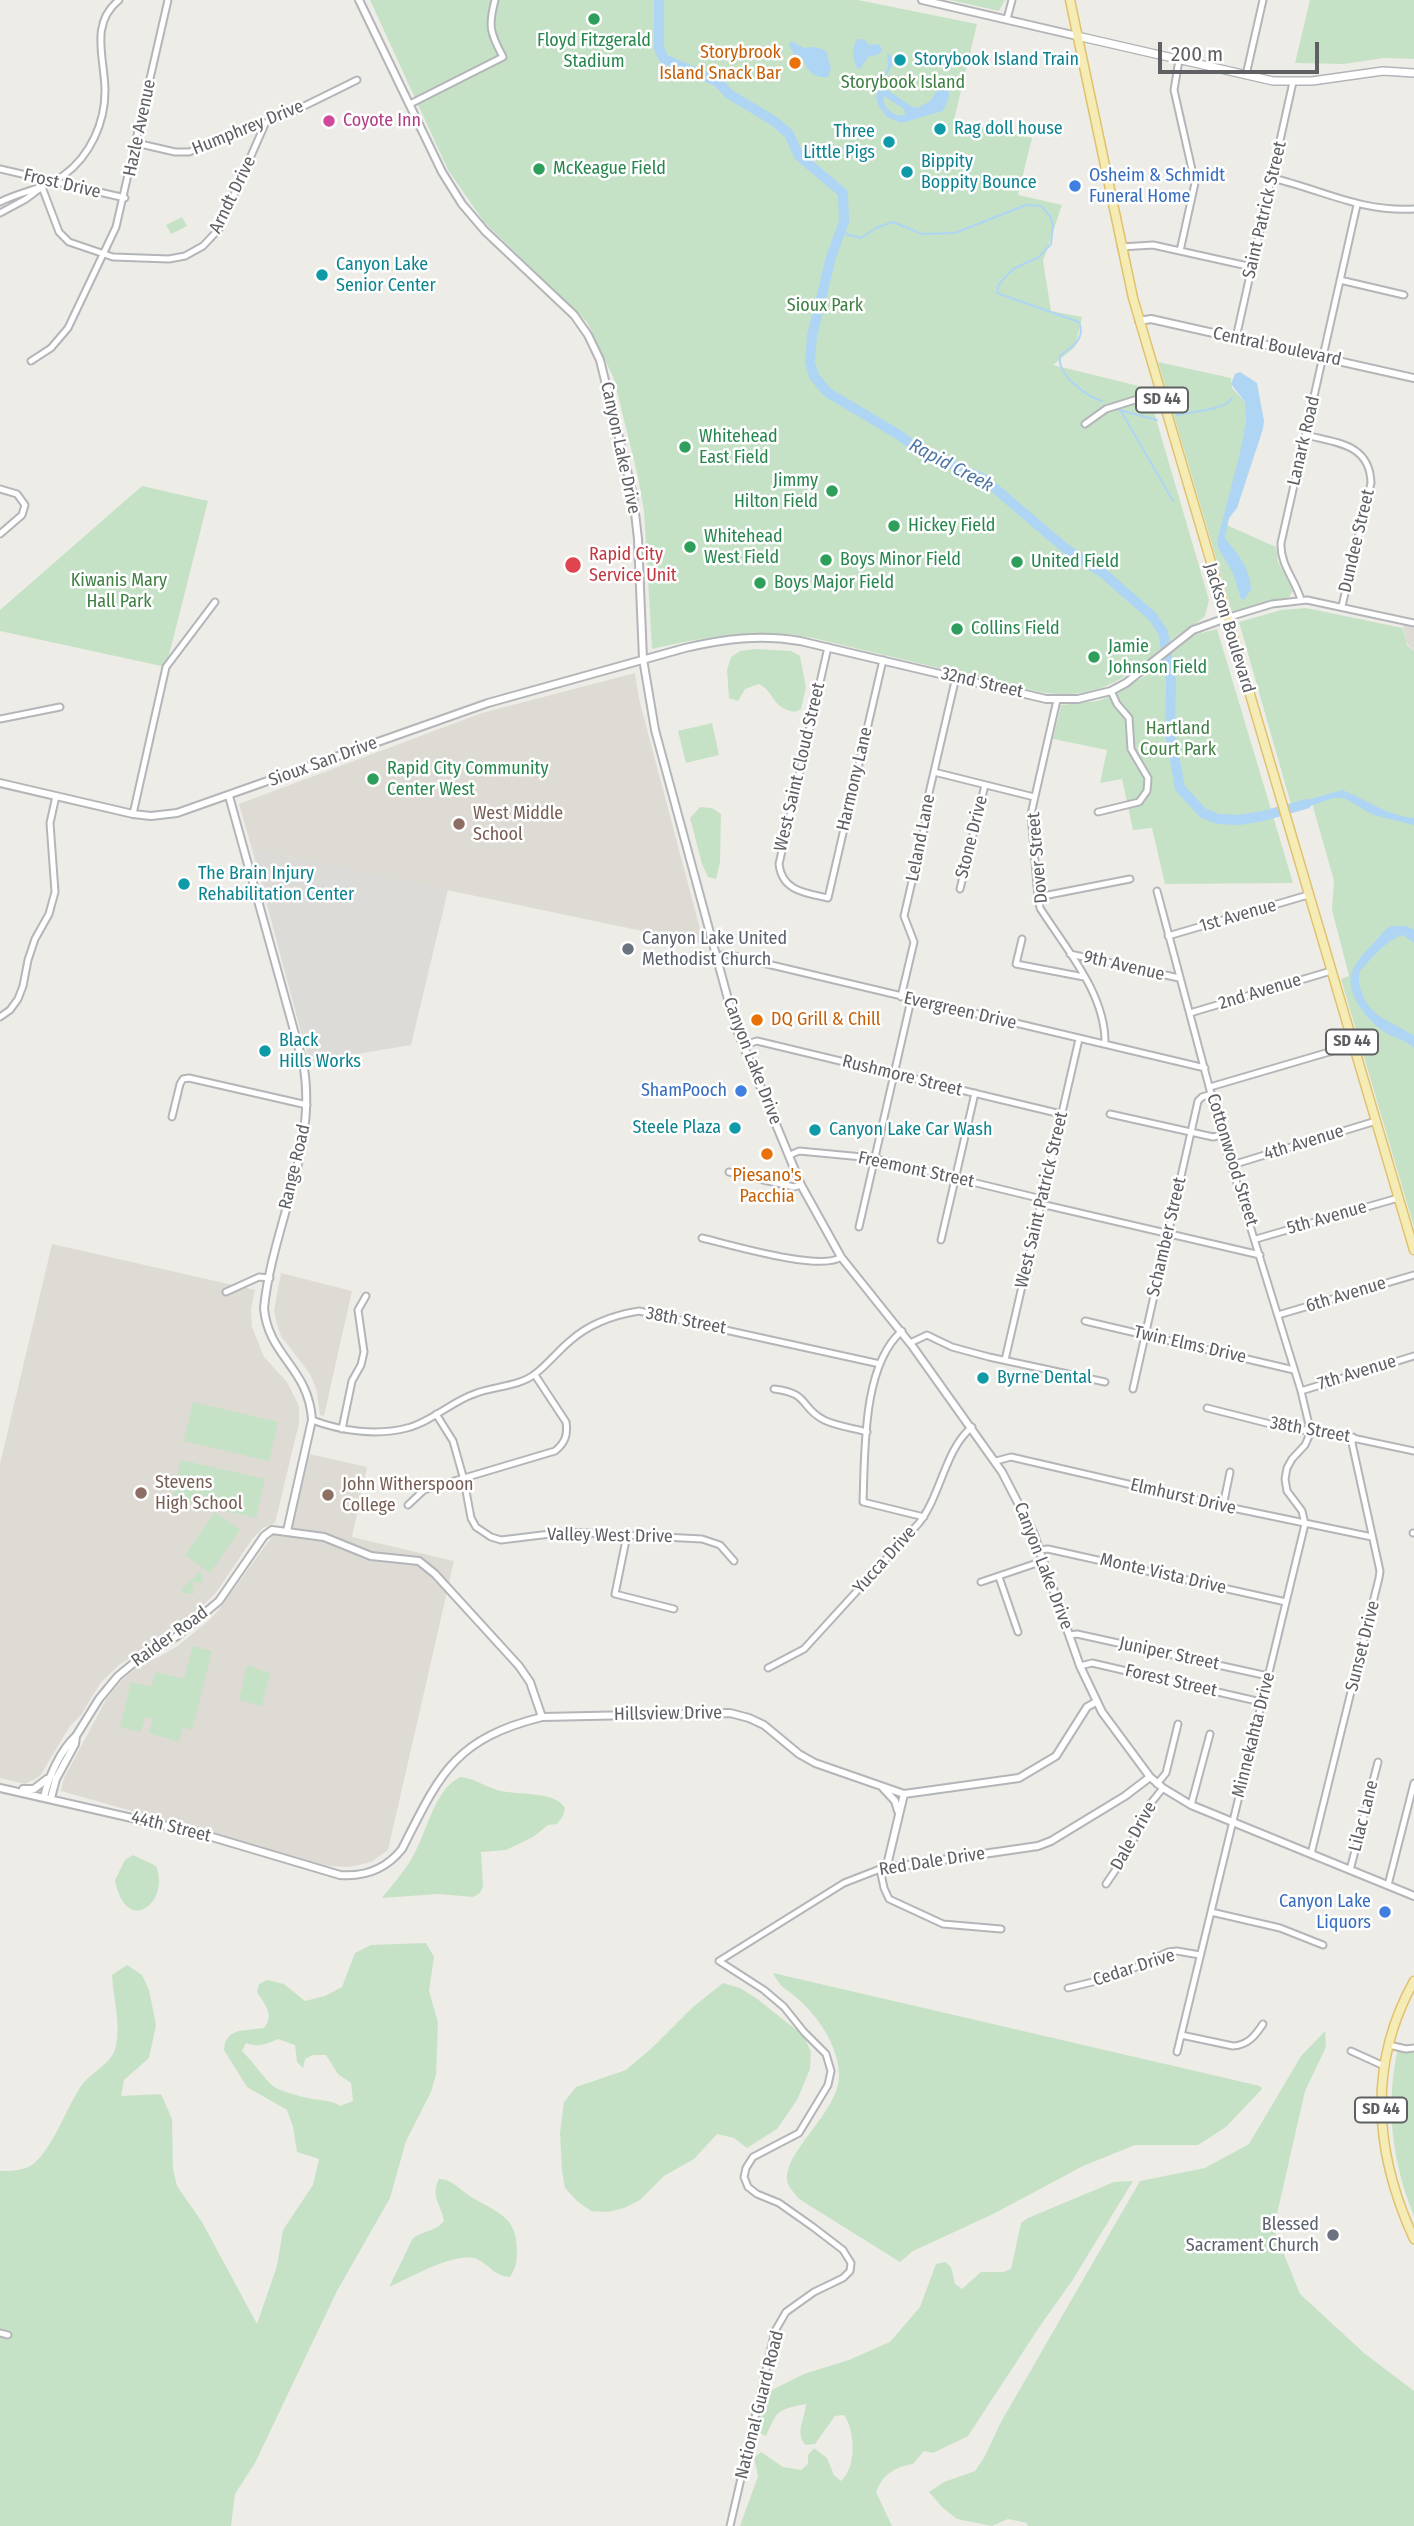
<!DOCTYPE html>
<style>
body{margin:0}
#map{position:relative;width:1414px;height:2526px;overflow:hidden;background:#eeece6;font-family:"Fira Sans Condensed",sans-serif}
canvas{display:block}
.scale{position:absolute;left:1158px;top:42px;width:161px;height:32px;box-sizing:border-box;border:4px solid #5e6064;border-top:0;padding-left:9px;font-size:21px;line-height:24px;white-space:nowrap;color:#5e6064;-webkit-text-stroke:5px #fff;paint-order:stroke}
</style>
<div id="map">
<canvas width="1414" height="2526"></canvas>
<div class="scale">200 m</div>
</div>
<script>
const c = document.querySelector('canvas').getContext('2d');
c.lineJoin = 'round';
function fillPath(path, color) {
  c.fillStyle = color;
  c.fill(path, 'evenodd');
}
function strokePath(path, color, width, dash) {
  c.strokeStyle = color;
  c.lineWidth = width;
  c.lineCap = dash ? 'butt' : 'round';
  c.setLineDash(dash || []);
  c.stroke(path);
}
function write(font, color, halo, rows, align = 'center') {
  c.font = font + ' "Fira Sans Condensed",sans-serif';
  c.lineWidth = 5;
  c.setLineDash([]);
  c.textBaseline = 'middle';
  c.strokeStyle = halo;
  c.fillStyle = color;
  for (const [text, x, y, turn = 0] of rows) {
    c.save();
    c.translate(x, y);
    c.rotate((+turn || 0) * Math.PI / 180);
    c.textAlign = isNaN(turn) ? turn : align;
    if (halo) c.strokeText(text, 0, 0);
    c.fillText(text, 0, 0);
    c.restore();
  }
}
fillPath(new Path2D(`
 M252 849 448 890 411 1045 309 1062Z`), '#dddbd8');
fillPath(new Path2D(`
 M1403 625 1414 628V651L1406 642Z
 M635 673 639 699 704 944 252 849 239 804 482 713Z
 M52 1244 255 1290 251 1309 252 1327 264 1357 287 1382 299 1406V1423L275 1523 263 1528 253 1538 215 1594 199 1609 171 1632 119 1665 101 1682 81 1715 70 1726 40 1776 25 1784 0 1778V1464Z
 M281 1273 352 1291 324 1416 320 1415 316 1388 310 1374 281 1336 276 1321 274 1310Z
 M305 1453 367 1467 352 1537 454 1561 388 1850 371 1862 350 1867 328 1866 61 1791 64 1778 107 1698 122 1680 141 1664 159 1657 179 1645 208 1621 217 1612 273 1535 287 1523Z`), '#dddbd4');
fillPath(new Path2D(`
 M370 0H858L977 24 954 120 1032 138 1018 195 1062 205 1043 261 1051 311 1082 317 1075 347 1053 365 1147 388 1209 600 1205 616C1196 625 1184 630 1174 638 1129 676 1101 702 1039 692L813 638C754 628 709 636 652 649L644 511 638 477 614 379 587 322 484 222 448 170Z
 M950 0H1005L999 11Z
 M1310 0H1414V59L1384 58 1344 64 1295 63Z
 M182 217 187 226 171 234 166 225Z
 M1158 362 1231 378 1232 388 1245 402C1252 430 1230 493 1222 523L1276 547 1278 562 1293 591 1289 597 1232 612Z
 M142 486 208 501 166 667 0 631V610Z
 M1306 608 1403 628 1407 645 1414 651V1227L1341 979 1349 976 1332 910 1334 881 1312 803 1292 808 1239 622 1281 610Z
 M1217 629 1293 883 1165 884 1152 828 1133 830 1122 779 1100 783 1107 750 1053 739 1061 705 1098 701 1116 694 1142 678 1194 635Z
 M756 649 791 651 800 656 806 687 801 709 795 712C771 708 775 692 759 684L745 689 738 701 729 698 727 670 731 657 740 651Z
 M712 723 719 755 686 763 678 731Z
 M700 807 712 808 721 814 720 862 716 879 708 877 702 864 690 818Z
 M193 1402 278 1422 269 1461 184 1441Z
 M181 1460 265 1479 256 1518 172 1499Z
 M215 1512 240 1530 210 1573 185 1555Z
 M200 1571 204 1583 192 1582 194 1594 182 1593 183 1588Z
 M193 1646 212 1651 192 1730 183 1727 179 1742 149 1733 153 1719 145 1717 141 1732 120 1727 131 1682 151 1687 156 1672 184 1679Z
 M247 1665 270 1674 262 1706 239 1700Z
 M460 1777C474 1778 484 1786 497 1790 517 1796 555 1790 565 1808L563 1816 557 1824 548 1825 533 1837 506 1850 481 1852 483 1886 480 1893 473 1897 438 1894 382 1898C392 1885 404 1872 412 1858 427 1833 433 1791 460 1777Z
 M133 1855 156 1866C171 1902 126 1938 115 1880L125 1860Z
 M426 1943 434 1957 429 1991 438 2023 436 2075 431 2092 406 2141 390 2198 337 2291 255 2463 235 2494 231 2526H0V2171C11 2171 22 2171 32 2165 52 2150 67 2107 81 2086 91 2072 113 2063 116 2046 121 2023 113 1998 112 1975L127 1965 142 1975 149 1990 156 2025 149 2058 124 2080 121 2096 161 2094 172 2119 173 2169 177 2186 202 2222 257 2324 277 2266 283 2230 313 2185 319 2159 297 2152 293 2127 287 2110 247 2087 224 2050 225 2042 230 2035 238 2031 264 2028C275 2015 265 2005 257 1992L259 1984 267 1980 284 1984 305 2001 325 1996 342 1987 355 1953 371 1945ZM278 2039 295 2045 297 2062 303 2068 305 2059 313 2055H326L338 2074 351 2083 353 2101 340 2106C330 2099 319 2101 308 2098 298 2096 285 2092 276 2088 266 2082 252 2060 242 2051L246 2043C258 2048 266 2044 278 2039Z
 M773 1973 1260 2086 1262 2089 1226 2127 1198 2145H1135L1083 2166 993 2214 913 2251 900 2262 799 2199C796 2195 791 2190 789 2186 775 2157 842 2112 839 2073 838 2046 818 2016 798 1999 785 1987 782 1990 773 1973Z
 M723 1983 740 1988 756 1998 804 2036 811 2052 810 2069 797 2100 777 2129 747 2148 734 2138 717 2134 694 2159 664 2176 640 2200 624 2208 608 2212 591 2211 577 2201 565 2188 562 2171 560 2133 564 2102 576 2087 626 2070 653 2047 693 2007Z
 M1325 2031 1326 2047 1305 2091 1277 2214 1275 2232 1300 2294 1364 2353 1414 2391V2526H1028L1027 2523 1008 2519 992 2526 957 2519 943 2508 929 2492 944 2482 975 2471 985 2456 1001 2422 1140 2181 1205 2168 1249 2144 1301 2056Z
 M1398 2048H1414V2216C1392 2162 1385 2106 1398 2048Z
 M439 2179C451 2179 457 2187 467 2194 492 2212 517 2212 517 2251 517 2261 516 2268 510 2277 494 2276 490 2265 477 2259 455 2251 410 2278 389 2287L413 2238C423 2231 436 2231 444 2221 441 2204 430 2196 439 2179Z
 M1133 2181 1072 2281 1040 2326 968 2436 933 2453 924 2451 913 2464C895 2467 883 2474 876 2492L892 2526H740L758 2476 754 2458 761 2452 783 2467 801 2470 808 2464V2455L814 2448 827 2458 834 2475 841 2481C857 2468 855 2430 844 2415L835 2416 815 2444 806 2445C794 2434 805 2419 806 2404 777 2410 778 2409 766 2436L758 2432V2405L762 2397 770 2391 804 2374 849 2360 890 2342 920 2307 936 2264 945 2262 951 2267 955 2284 962 2289 981 2272H1003L1011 2269 1021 2223 1028 2218 1114 2182Z`), '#c6e2c6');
fillPath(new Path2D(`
 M858 39H864L869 45 879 44 882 49 880 54 868 57 860 69 856 67C853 58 851 46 858 39Z
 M791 41 804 48 816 47 826 51 831 68 828 77C814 79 807 71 803 59L796 57 789 46Z
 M887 53 894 59 892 66 884 79 886 89 911 106 918 108 930 101 942 84H946L949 87V97L943 111 901 123 887 117 878 105 876 96 888 66ZM884 96 904 109 905 115C894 118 881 106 884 96Z
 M1240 372 1257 383 1264 421 1263 429 1237 508 1229 518 1225 538C1238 554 1250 568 1251 589L1244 600 1241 599 1233 573 1218 548 1217 541 1239 457 1246 422 1245 402 1231 384 1235 374Z
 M1342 790C1366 799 1387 816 1414 818V825L1373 815 1344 798H1334L1295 811 1293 804Z
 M1391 926H1407L1414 930V943L1403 935C1386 940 1373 957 1360 971 1358 979 1359 985 1362 993 1371 1019 1394 1022 1414 1036V1048C1407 1041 1395 1038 1386 1033 1368 1022 1342 991 1353 969 1360 955 1375 943 1384 931Z`), '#afd5f4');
strokePath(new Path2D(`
 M841 231 849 235 861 238 878 227 893 222 922 234 955 233 1026 205 1041 206 1050 216 1053 225 1051 244 1039 257 1013 269 999 284 997 293 1079 322C1086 340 1072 346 1060 356 1057 375 1086 396 1102 401
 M1119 410 1157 420
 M1121 411 1173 501
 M1177 415C1193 411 1224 411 1232 398`), '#afd5f4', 2);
strokePath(new Path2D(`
 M659 0V48L664 59 718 82 729 94 774 121 789 134 799 156 843 193 844 222 831 257 812 336 810 362 814 376 827 392 899 435 919 450 984 479 1066 549 1103 573 1152 616 1163 632 1171 680 1170 733 1180 788 1203 813 1218 819 1239 820 1263 816 1306 804`), '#afd5f4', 10);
const minor = new Path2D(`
 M1007 19 1012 0
 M1179 60 1174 90 1195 183 1180 251
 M1246 75 1263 0
 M410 104 503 57C490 33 488 26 495 0
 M136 143 175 152H189L286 115 357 80
 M0 169 125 198
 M1272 178C1323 190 1360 212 1414 209
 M42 187 59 232 69 242 113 257 169 259 185 256 203 246 219 229 265 124
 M0 202C21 191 45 189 64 175 90 156 105 123 105 91 105 59 89 24 119 0
 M0 213 26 199 42 187
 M1121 247 1153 245 1252 267
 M1340 280 1404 295
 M1236 338 1293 82
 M31 361 51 348 68 328 116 227 168 0
 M1085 424 1106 409 1160 392
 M1306 435C1337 443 1370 444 1371 483L1342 606
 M0 489 17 494 25 505 22 515 0 534
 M1301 600C1295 579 1280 565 1281 543L1357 205
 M1226 618 1272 604 1307 600 1414 623
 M828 647 779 864C782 891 805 893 828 898L883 660
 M1057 700 1031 814 1038 897 1040 908C1066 949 1106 994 1105 1044
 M0 719 60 707
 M934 772 1034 797
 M1098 812 1139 802 1147 791 1148 778 1131 749 1129 718 1117 704 1111 691
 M133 814 166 667 215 602
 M960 889 985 785
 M1157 891 1222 1135 1301 1391 1310 1429 1309 1436 1305 1445 1292 1459 1287 1468 1285 1479 1287 1491 1302 1511 1305 1524 1177 2052
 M1038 897 1130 879
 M1168 936 1308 895
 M1022 939 1016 964 1084 977
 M1070 954 1179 978
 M716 957 725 954 1205 1068
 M901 997 914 942 904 916 925 825 926 806 956 677
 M1190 1013 1331 971
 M0 1017 10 1010 18 999 23 986 28 960 35 939 49 914 55 892 50 823 56 796
 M744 1045 757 1041 1061 1114
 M1210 1087 1353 1045
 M1110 1114 1213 1137 1222 1135
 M172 1117 180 1084 183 1079 189 1078 307 1105
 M790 1155 799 1151 873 1158 1042 1199
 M1232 1165 1376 1121
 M729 1172 794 1187 801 1185
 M1041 1204 1260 1255
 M859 1227 911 1000
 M702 1238C728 1244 821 1272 841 1257
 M1256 1239 1398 1198
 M941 1240 975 1093
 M226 1292 259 1277 270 1278
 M1278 1315 1414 1275
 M1085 1321 1294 1370
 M902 1331C862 1365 865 1454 863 1502L924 1517
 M910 1343 927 1335 952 1347 989 1357 1105 1382
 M1005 1360 1079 1039
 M774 1389C810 1393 800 1408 824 1420 836 1426 853 1428 867 1432
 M1133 1389 1198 1101 1202 1097 1212 1094
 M1301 1391 1414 1356
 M1207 1408 1298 1431 1310 1429 1414 1451
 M436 1414 453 1441 464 1480 471 1518 476 1527 491 1537 501 1540 567 1532 702 1539 720 1545 734 1561
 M312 1420C341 1431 377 1436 407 1428 431 1422 451 1402 474 1394 494 1386 518 1387 535 1374 548 1364 558 1351 570 1341 589 1324 614 1315 639 1311L880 1364
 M342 1429 352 1381 361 1365 364 1352 358 1310 366 1296
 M996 1461 1011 1457 1223 1506 1372 1537
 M408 1505 424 1490 555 1451C565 1443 568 1435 566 1422L535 1375
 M1223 1506 1230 1472
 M1413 1533H1414
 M627 1535 615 1594 674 1609
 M1039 1550 1048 1549 1286 1602
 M999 1577 1018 1632
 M981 1582 1043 1561
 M1070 1635 1077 1634 1268 1676
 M1080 1666 1092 1663 1261 1702
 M768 1668 804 1649 919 1523C941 1495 945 1449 972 1427
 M1157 1784 1166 1773 1178 1724
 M1191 1805 1210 1734
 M1311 1854 1379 1578 1380 1571 1352 1443 1353 1437
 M1350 1870 1378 1762
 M1106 1884 1127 1853 1151 1803 1163 1788
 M1388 1885 1414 1783
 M1211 1912 1280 1928 1323 1945
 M1068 1988 1117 1976 1168 1952 1177 1951 1200 1955
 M1181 2035 1233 2046C1248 2045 1255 2036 1263 2024
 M1389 2045 1406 2049 1414 2048
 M1351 2051 1384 2066
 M0 2333 8 2335
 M730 2526 775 2331 786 2312 814 2292 843 2278 850 2271 851 2263 843 2250 813 2227 779 2203 757 2194 748 2187 744 2177 746 2168 753 2157 799 2133 828 2085 831 2071 826 2054 804 2032 784 2007 764 1990 719 1961 844 1883 880 1869 884 1888 889 1899 943 1924 1001 1929`);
const tertiary = new Path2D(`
 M359 0 442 172 462 204 485 231 574 315 588 335 600 360 633 495 638 539 643 659 655 730 735 1025 801 1185 841 1257 913 1347 1002 1472 1033 1532 1080 1666 1102 1712 1150 1777 1163 1788 1191 1805 1414 1896
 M922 0 1077 36
 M1139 321 1151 319 1414 378
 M0 783 133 814 151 816 177 813 488 703 685 648C724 639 760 634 800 641L1046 699H1078L1111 691 1126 683 1193 630 1226 618
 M229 796 303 1063C319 1146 272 1227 264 1308 268 1356 309 1368 312 1420L287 1531
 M0 1788 202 1834 340 1875C365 1877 386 1869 402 1849 440 1774 454 1739 542 1717L730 1713 749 1718 764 1725 799 1754 815 1763 904 1794 1019 1778 1056 1756 1087 1707 1096 1702
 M883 1788 895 1801 898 1811
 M23 1789H34L47 1779
 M44 1797C49 1776 60 1751 76 1736L99 1699 118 1676 135 1662 177 1636 219 1601 264 1536 272 1530 324 1537 371 1556 419 1561 435 1574 519 1666 530 1682 542 1717
 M51 1798 56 1779 75 1744 76 1736
 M889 1868 888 1861 904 1794
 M880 1869 1038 1846 1051 1841 1125 1796 1150 1777`);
const secondary = new Path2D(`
 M1077 36 1273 81H1312L1383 71 1414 73`);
const primary = new Path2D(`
 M1070 0 1133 298 1414 1250
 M1414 1981C1367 2065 1375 2154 1414 2239`);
strokePath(minor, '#b3b5b9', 9);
strokePath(tertiary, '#b3b5b9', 10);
strokePath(secondary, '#b2b4b9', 10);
strokePath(primary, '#e0c16d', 11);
strokePath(minor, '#fff', 5);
strokePath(tertiary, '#fff', 6);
strokePath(secondary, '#fff', 7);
strokePath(primary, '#f5ebb4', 8);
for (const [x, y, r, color] of [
 [594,19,7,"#2e9e5b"],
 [900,60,7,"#0f9aa8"],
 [795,63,7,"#e8710a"],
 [329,121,7,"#d1479c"],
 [940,129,7,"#0f9aa8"],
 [889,142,7,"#0f9aa8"],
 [539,169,7,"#2e9e5b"],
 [907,172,7,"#0f9aa8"],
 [1075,186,7,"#3f7fe0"],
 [322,275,7,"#0f9aa8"],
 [685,447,7,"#2e9e5b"],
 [832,491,7,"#2e9e5b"],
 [894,526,7,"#2e9e5b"],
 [690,547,7,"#2e9e5b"],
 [826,560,7,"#2e9e5b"],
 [1017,562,7,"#2e9e5b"],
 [573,565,9,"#e0444e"],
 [760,583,7,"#2e9e5b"],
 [957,629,7,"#2e9e5b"],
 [1094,657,7,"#2e9e5b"],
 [373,779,7,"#2e9e5b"],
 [459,824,7,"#8d6e63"],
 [184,884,7,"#0f9aa8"],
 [628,949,7,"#6b7280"],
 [757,1020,7,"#e8710a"],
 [265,1051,7,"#0f9aa8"],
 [741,1091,7,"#3f7fe0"],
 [735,1128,7,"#0f9aa8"],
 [815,1130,7,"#0f9aa8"],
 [767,1154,7,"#e8710a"],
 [983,1378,7,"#0f9aa8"],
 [141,1493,7,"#8d6e63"],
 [328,1495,7,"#8d6e63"],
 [1385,1912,7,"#3f7fe0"],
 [1333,2235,7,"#6b7280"]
]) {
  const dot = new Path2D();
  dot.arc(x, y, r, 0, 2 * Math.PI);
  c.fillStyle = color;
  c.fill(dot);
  strokePath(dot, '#fff', 2.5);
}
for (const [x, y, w] of [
 [1162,400,52],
 [1352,1042,52],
 [1381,2110,52]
]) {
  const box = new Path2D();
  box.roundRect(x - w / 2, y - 12.5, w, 25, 5);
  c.fillStyle = '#fff';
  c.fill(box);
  strokePath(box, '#5e6064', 2);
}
write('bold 16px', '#5e6064', null, [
 ["SD 44",1162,400],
 ["SD 44",1352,1042],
 ["SD 44",1381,2110]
]);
write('18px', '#27864d', '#fff', [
 ["Floyd Fitzgerald",594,41,"center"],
 ["Stadium",594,62,"center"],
 ["McKeague Field",553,169],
 ["Whitehead",699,437],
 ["East Field",699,458],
 ["Jimmy",818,481,"right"],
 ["Hilton Field",818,502,"right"],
 ["Hickey Field",908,526],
 ["Whitehead",704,537],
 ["West Field",704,558],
 ["Boys Minor Field",840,560],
 ["United Field",1031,562],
 ["Boys Major Field",774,583],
 ["Collins Field",971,629],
 ["Jamie",1108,647],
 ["Johnson Field",1108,668],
 ["Rapid City Community",387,769],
 ["Center West",387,790]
], 'left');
write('18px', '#c56008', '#fff', [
 ["Storybrook",781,53],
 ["Island Snack Bar",781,74],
 ["DQ Grill & Chill",771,1020,"left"],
 ["Piesano's",767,1176,"center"],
 ["Pacchia",767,1197,"center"]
], 'right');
write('18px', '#0d838f', '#fff', [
 ["Storybook Island Train",914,60],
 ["Rag doll house",954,129],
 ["Three",875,132,"right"],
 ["Little Pigs",875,153,"right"],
 ["Bippity",921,162],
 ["Boppity Bounce",921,183],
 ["Canyon Lake",336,265],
 ["Senior Center",336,286],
 ["The Brain Injury",198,874],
 ["Rehabilitation Center",198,895],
 ["Black",279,1041],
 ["Hills Works",279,1062],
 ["Steele Plaza",721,1128,"right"],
 ["Canyon Lake Car Wash",829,1130],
 ["Byrne Dental",997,1378]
], 'left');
write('18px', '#408044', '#fff', [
 ["Storybook Island",903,83],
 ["Sioux Park",825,306],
 ["Kiwanis Mary",119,581],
 ["Hall Park",119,602],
 ["Hartland",1178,729],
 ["Court Park",1178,750]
]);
write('18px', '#b23c85', '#fff', [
 ["Coyote Inn",343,121]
], 'left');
write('18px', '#5e6064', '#fff', [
 ["Hazle Avenue",140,128,-78],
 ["Humphrey Drive",248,128,-22],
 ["Frost Drive",62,184,13],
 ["Arndt Drive",233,195,-64],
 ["Saint Patrick Street",1265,210,-77],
 ["Central Boulevard",1277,347,12],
 ["Lanark Road",1304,441,-77],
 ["Canyon Lake Drive",620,448,78],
 ["Dundee Street",1357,541,-77],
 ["Jackson Boulevard",1229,628,73],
 ["32nd Street",982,683,13],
 ["Sioux San Drive",323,762,-20],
 ["West Saint Cloud Street",800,767,-77],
 ["Harmony Lane",855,779,-77],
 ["Stone Drive",972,837,-76],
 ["Leland Lane",921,838,-79],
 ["Dover Street",1038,858,-95],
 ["1st Avenue",1238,916,-16],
 ["9th Avenue",1124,966,13],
 ["2nd Avenue",1260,992,-17],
 ["Evergreen Drive",960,1011,13],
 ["Canyon Lake Drive",752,1061,69],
 ["Rushmore Street",902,1076,14],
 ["4th Avenue",1304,1143,-17],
 ["Cottonwood Street",1232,1160,73],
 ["Range Road",295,1167,-77],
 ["Freemont Street",916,1170,12],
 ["West Saint Patrick Street",1042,1200,-77],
 ["5th Avenue",1327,1218,-16],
 ["Schamber Street",1167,1237,-77],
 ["6th Avenue",1346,1295,-17],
 ["38th Street",686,1321,11],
 ["Twin Elms Drive",1190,1345,13],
 ["7th Avenue",1357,1373,-17],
 ["38th Street",1310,1430,10],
 ["Elmhurst Drive",1183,1497,13],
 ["Valley West Drive",610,1536,1],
 ["Yucca Drive",885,1560,-48],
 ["Canyon Lake Drive",1043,1566,69],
 ["Monte Vista Drive",1163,1574,13],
 ["Raider Road",170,1637,-36],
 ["Sunset Drive",1363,1646,-76],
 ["Juniper Street",1169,1654,12],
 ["Forest Street",1171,1681,13],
 ["Hillsview Drive",668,1714,-1],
 ["Minnekahta Drive",1254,1735,-76],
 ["Lilac Lane",1364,1816,-76],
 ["44th Street",171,1827,14],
 ["Dale Drive",1134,1836,-61],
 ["Red Dale Drive",932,1862,-9],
 ["Cedar Drive",1134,1968,-18],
 ["National Guard Road",760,2405,-76]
]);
write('18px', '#366cbe', '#fff', [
 ["Osheim & Schmidt",1089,176,"left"],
 ["Funeral Home",1089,197,"left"],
 ["ShamPooch",727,1091],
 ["Canyon Lake",1371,1902],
 ["Liquors",1371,1923]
], 'right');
write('18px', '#be3a42', '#fff', [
 ["Rapid City",589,555],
 ["Service Unit",589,576]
], 'left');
write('18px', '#785e54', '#fff', [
 ["West Middle",473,814],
 ["School",473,835],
 ["Stevens",155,1483],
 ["High School",155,1504],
 ["John Witherspoon",342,1485],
 ["College",342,1506]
], 'left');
write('18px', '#5b616d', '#fff', [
 ["Canyon Lake United",642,939],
 ["Methodist Church",642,960],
 ["Blessed",1319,2225,"right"],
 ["Sacrament Church",1319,2246,"right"]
], 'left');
write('italic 19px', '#4e77a5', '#fff', [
 ["Rapid Creek",951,466,28]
]);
</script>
